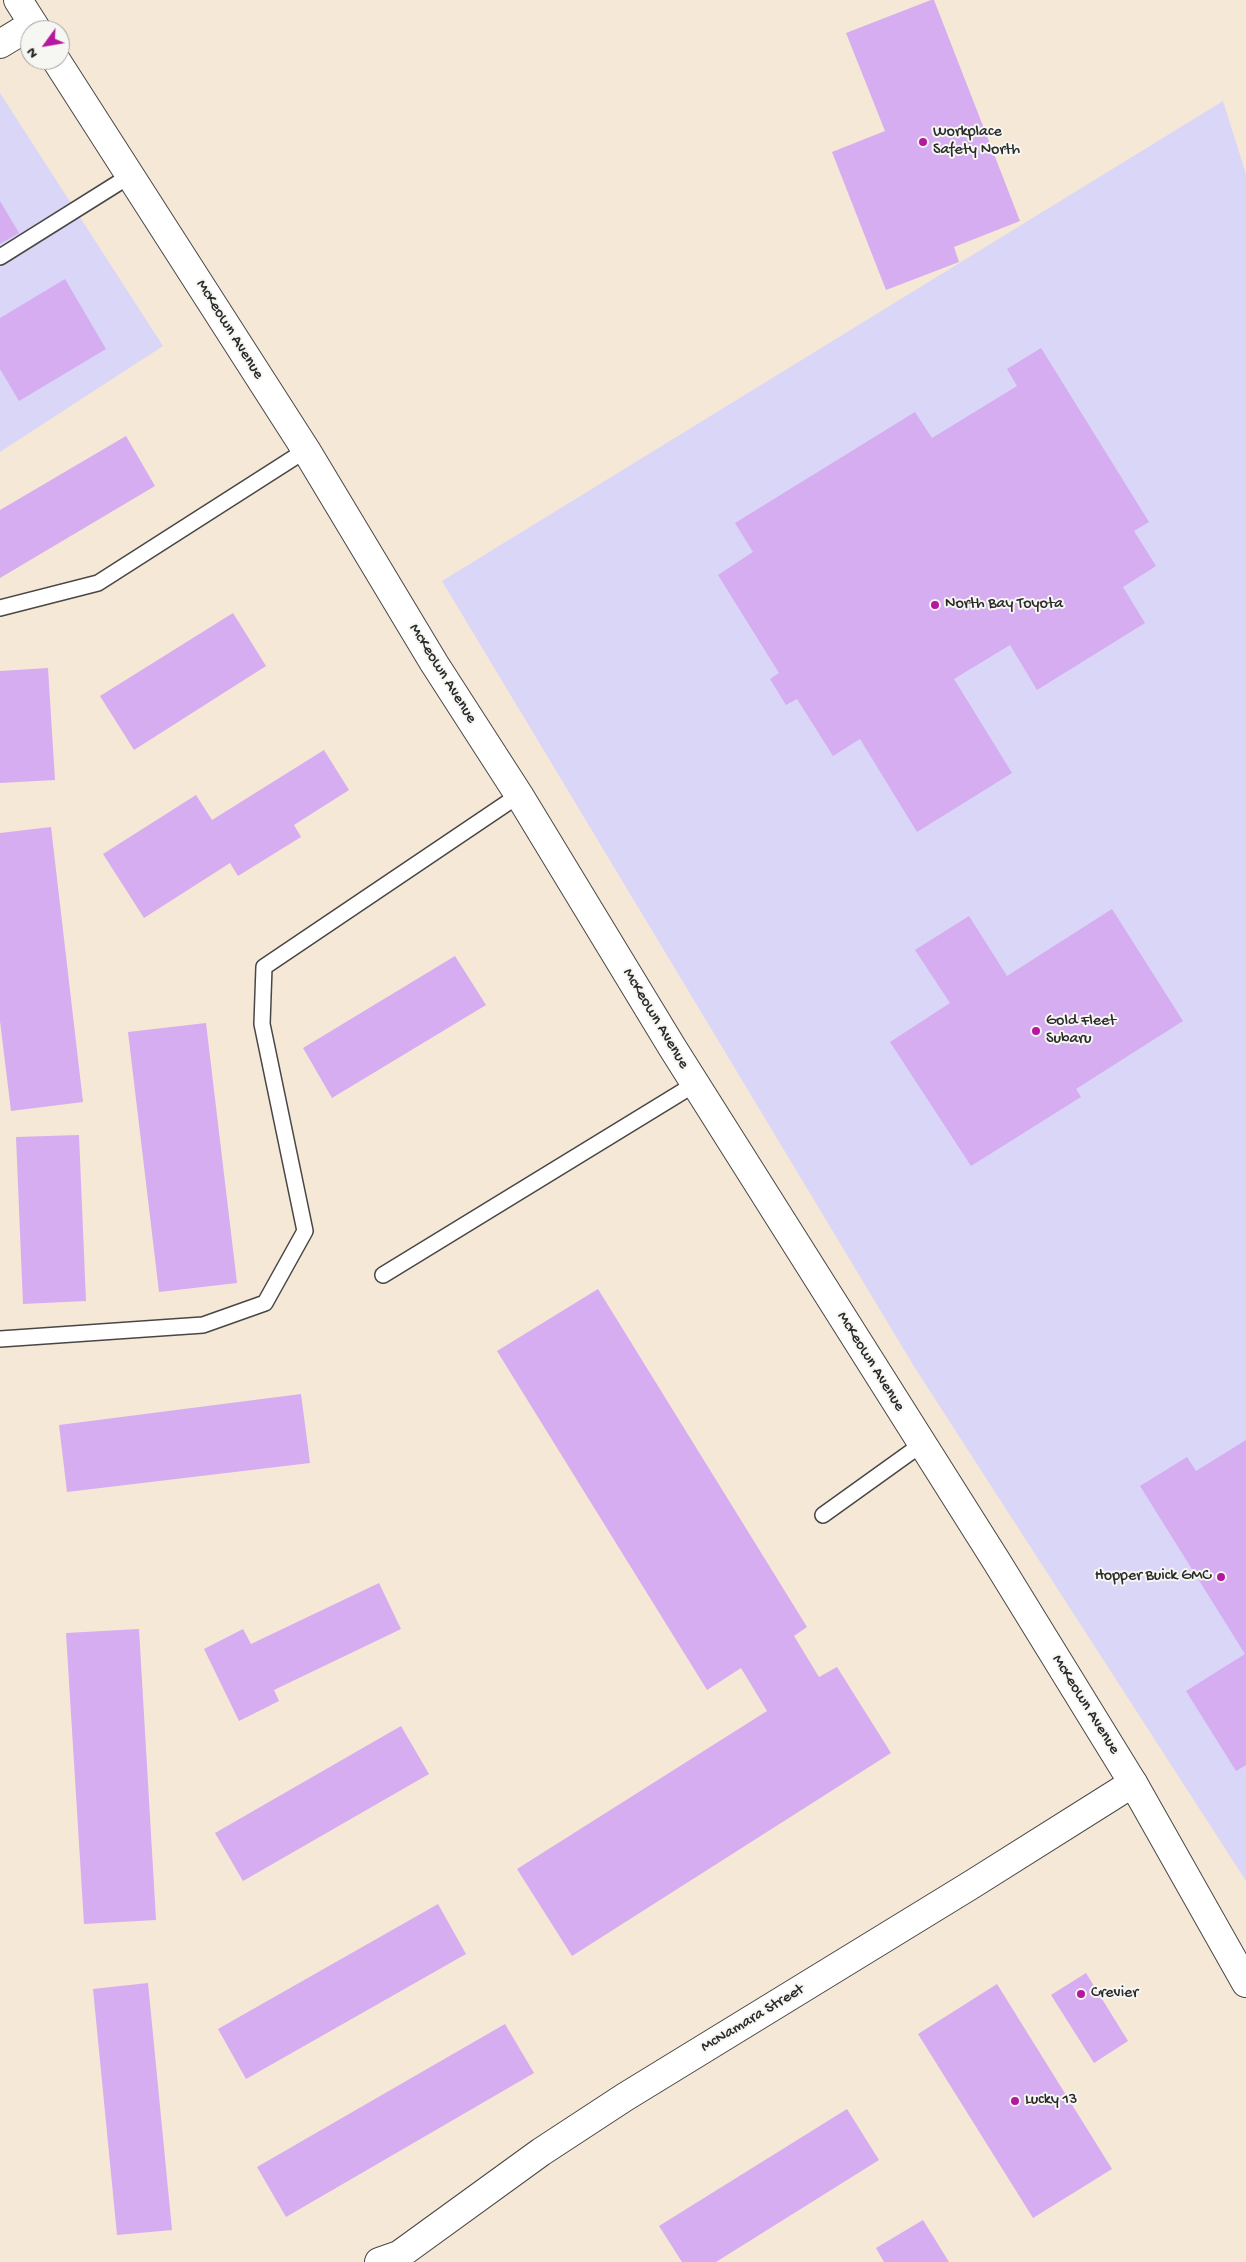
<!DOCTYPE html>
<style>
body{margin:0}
#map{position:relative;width:1246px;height:2262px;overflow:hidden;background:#f5e8d7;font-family:"Gochi Hand",sans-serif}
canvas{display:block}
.north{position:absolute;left:20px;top:20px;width:50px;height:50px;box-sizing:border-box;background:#f6f6f2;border:1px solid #a5a5a2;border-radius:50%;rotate:238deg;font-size:14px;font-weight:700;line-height:20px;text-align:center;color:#2b2b2b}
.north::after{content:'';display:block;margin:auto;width:18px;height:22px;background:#b5179e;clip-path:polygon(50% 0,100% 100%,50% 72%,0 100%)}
</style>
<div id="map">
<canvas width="1246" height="2262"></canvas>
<div class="north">N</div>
</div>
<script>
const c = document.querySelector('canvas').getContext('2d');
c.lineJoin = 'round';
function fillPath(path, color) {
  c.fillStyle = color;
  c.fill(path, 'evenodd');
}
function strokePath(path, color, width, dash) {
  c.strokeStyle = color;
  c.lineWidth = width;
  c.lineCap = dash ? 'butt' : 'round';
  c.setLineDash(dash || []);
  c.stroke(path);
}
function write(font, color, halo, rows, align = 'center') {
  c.font = font + ' "Gochi Hand",sans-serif';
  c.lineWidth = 4;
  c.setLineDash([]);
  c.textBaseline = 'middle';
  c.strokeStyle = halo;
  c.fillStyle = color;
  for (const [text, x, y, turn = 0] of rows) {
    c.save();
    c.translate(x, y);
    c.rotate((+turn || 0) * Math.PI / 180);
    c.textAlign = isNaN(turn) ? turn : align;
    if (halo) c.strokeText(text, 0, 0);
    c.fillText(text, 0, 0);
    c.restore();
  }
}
fillPath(new Path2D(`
 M0 93 163 346 0 452Z
 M1223 101 1246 174V1881L915 1368 442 581Z`), '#dad6f7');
fillPath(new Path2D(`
 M931 0H934L1020 221 954 247 959 262 886 290 832 152 885 131 846 33Z
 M0 201 19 233 0 244Z
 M65 279 106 349 19 401 0 369V318Z
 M1041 348 1149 522 1134 531 1156 566 1123 587 1145 623 1037 690 1010 645 954 679 1012 773 917 832 860 739 833 756 797 699 786 705 770 679 779 673 718 575 753 552 735 523 915 412 932 438 1017 386 1007 369Z
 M126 436 155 486 0 578V510Z
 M233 613 266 666 134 750 100 696Z
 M48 668 55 780 0 783V671Z
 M324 750 349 790 294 825 301 837 238 876 230 863 144 918 103 854 196 795 212 820Z
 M51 827 83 1102 11 1111 0 1021V833Z
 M1112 909 1183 1021 1076 1089 1081 1097 971 1166 890 1042 950 1003 915 950 969 916 1007 976Z
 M455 956 486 1005 332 1098 303 1048Z
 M206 1023 237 1283 159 1292 128 1032Z
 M79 1135 86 1301 23 1304 16 1137Z
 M598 1289 807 1627 794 1636 819 1677 837 1667 891 1753 572 1956 517 1869 767 1711 741 1668 707 1690 497 1351Z
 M301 1394 310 1463 67 1492 59 1425Z
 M1246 1440V1765L1236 1771 1186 1691 1245 1654 1140 1486 1187 1457 1196 1471Z
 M379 1583 401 1629 274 1690 279 1701 239 1721 204 1649 243 1629 251 1644Z
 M139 1629 156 1920 84 1924 66 1633Z
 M401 1726 429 1774 243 1881 215 1833Z
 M438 1904 466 1954 246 2079 218 2029Z
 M1086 1973 1128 2041 1094 2063 1051 1995Z
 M148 1983 172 2230 117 2235 93 1989Z
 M997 1984 1112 2169 1033 2218 918 2034Z
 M505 2024 534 2073 286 2217 257 2167Z
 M847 2109 879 2160 716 2262H682L659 2226Z
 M923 2220 949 2262H884L876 2248Z`), '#d6adf0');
const service = new Path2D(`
 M0 257 131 175
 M0 608 98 583 306 450
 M383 1275 695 1084
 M0 1339 203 1325 265 1303 305 1231 262 1024 264 967 519 795
 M823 1515 922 1444`);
const minor = new Path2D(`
 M0 44 33 24
 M379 2262 399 2255 541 2152 625 2097 971 1885 1133 1783`);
const tertiary = new Path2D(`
 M18 0 37 30
 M56 60 306 450 434 663 519 795 672 1047 997 1562 1133 1783 1246 1983`);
strokePath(service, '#494745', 18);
strokePath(minor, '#494745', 30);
strokePath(tertiary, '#494745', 30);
strokePath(service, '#fff', 15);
strokePath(minor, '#fff', 28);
strokePath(tertiary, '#fff', 28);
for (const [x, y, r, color] of [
 [923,142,5,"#b5179e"],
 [935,605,5,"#b5179e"],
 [1036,1031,5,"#b5179e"],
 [1221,1577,5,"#b5179e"],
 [1081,1994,5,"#b5179e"],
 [1015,2101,5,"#b5179e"]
]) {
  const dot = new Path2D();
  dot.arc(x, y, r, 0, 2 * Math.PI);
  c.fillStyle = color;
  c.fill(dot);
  strokePath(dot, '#f6f6f2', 2);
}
write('16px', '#2b2b2b', '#f6f6f2', [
 ["Workplace",933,133],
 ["Safety North",933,151],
 ["North Bay Toyota",945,605],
 ["Gold Fleet",1046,1022],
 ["Subaru",1046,1040],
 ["Hopper Buick GMC",1211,1577,"right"],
 ["Crevier",1091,1994],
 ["Lucky 13",1025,2101]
], 'left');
write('16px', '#2b2b2b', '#f6f6f2', [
 ["McKeown Avenue",229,330,58],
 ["McKeown Avenue",442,674,58],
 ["McKeown Avenue",655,1019,59],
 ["McKeown Avenue",870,1362,58],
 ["McKeown Avenue",1085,1705,58],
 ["McNamara Street",753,2019,-31]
]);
</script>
